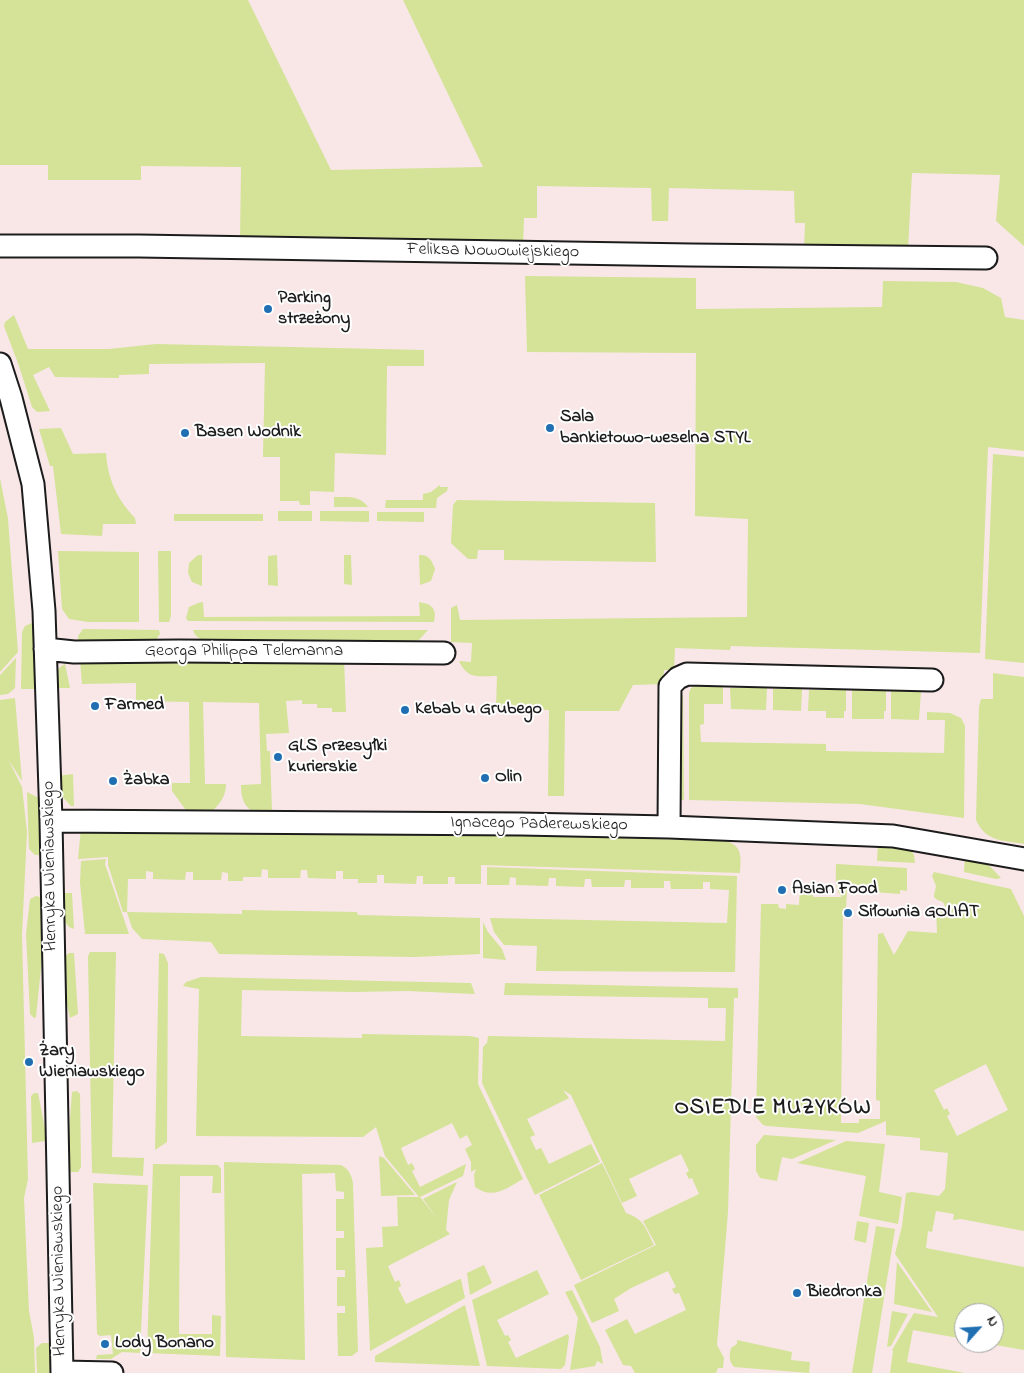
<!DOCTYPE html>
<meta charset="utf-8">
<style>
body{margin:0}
#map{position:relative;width:1024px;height:1373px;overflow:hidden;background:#f8e7e6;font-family:"Indie Flower",sans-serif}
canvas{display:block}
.north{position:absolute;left:954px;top:1303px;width:50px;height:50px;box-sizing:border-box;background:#fff;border:1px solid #a4a4a4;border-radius:50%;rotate:64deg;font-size:14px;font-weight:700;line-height:20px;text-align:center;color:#1c1c1c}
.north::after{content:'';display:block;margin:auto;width:18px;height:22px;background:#1f6fb2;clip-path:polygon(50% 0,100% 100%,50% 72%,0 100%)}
</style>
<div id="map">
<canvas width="1024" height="1373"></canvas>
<div class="north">N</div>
</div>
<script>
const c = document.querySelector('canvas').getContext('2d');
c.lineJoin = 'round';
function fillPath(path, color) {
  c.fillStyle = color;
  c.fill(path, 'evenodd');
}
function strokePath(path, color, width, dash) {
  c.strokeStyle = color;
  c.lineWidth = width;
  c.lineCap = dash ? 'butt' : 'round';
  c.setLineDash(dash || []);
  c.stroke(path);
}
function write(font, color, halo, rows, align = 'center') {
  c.font = font + ' "Indie Flower",sans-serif';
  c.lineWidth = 4;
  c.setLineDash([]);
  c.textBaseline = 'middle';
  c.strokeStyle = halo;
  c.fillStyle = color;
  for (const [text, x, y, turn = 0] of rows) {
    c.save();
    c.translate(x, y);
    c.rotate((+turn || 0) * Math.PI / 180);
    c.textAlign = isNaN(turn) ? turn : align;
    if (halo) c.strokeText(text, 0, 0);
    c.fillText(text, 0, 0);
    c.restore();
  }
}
fillPath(new Path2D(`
 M0 0H248L331 170 483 167 403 0H1024V246L996 221 1000 175 912 173 908 249H804L805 223H795L794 191 669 188 668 221H652L651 188 537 186V218H524L523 248 240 242 241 167 141 166V180H48V165H0Z
 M525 276 696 278V309L882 307 883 281 956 282 983 288 1001 298 1005 317 1024 320V451L988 447 980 653 731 646 730 650 675 648 674 670H664L663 684 633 685 619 711H565L564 796H548L549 710 496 708 497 676C478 676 468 680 459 661L471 662 472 643 451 642V608L457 605 460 620 747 617 748 519 695 516 696 353 527 352Z
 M14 315 28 349H109L156 344 424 350V366H387L386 455 335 453 334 492 310 491V505H300L299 501H280V457H263L265 363 149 364V374L119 375V378L55 377 49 367 33 375 50 411 37 412 32 407 19 366 4 326 5 322Z
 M61 428 73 454 106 453C108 480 117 499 135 518L136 524H103L102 536 61 534 53 466H50L39 429Z
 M993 454 1024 457V663L985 659Z
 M0 478 8 519 18 652 0 672Z
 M440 485V487H448L447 491 437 498 436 508H385L386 500H423V494L431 492Z
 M334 497C347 497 360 495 368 507H334Z
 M457 500 655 503 656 562 504 560V550H478L477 559H468L451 543 453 505Z
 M278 511H312V521H278Z
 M320 511H369V522L320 521Z
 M377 512H424V522L377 521Z
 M174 514H263V521H174Z
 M58 551 139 552V622H88L69 619 62 609Z
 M158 551H171V616L169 622H159Z
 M198 555H202V586L192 582 188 573 189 563Z
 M277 555 278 586 268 585V556Z
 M344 555H351L352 585 344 584Z
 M419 555C429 554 432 561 435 569L431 581 420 585Z
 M203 602 204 617 420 616 419 602 428 604 433 608 435 614 434 622 188 621 186 618 189 607 198 603Z
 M32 623H36L37 689H21L22 632 25 626Z
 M83 629 159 630 160 634 156 640 144 644H78V636Z
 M193 630H428L419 640 409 642 213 644C205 641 195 639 193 630Z
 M16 658 15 688 8 694 0 695V675Z
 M344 659 346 712H332V708H317V704H302V700L286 701 289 733 266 734 267 751H270L272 812 252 811C243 805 241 796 241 785L261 784 259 703 203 702 205 784H226C226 797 219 805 210 813H188L172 791V783H190L189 702 136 701V683L82 684 80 660Z
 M65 664 70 688H53C54 678 55 669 65 664Z
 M993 673 1024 677V844C1002 840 986 842 976 820L979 707 981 699H993Z
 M696 686 723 687V704H704V724L700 725 701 742 826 744V751L944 753 945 720H927V712L950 713 961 718 965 726 964 818 860 804 689 800V693L691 688Z
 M730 688H767L766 710 731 709Z
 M773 689H802L801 711 773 710Z
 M809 690H846V711H844V718H826V711H808Z
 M852 690H886V711H884V719H852Z
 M891 691H921L919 720 891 719Z
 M683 695 684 800H673L680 696Z
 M15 698 22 781 8 759 22 787 27 832 22 935 28 1179 24 1198 29 1311 34 1338 35 1373H0V700Z
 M73 774 74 806H71L60 794 56 776Z
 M27 792 39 798 41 855H35L29 849Z
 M81 828 440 835 481 834 724 841C743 844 741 858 740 873L481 865V884H455V877H448V884H423V876H417L416 884 384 883V875H377V883H358V879H343V871H336V879L308 878 307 870H301L300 878H268V870L262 869 261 877H243V881H228V873L222 872 221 880H193V872H186L185 880 153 879V872L146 871V879H128L127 912 242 914V910L357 912 358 915 480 918V954L415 957 219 954 211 942 142 939 132 928 127 912H123L108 865V857L78 859Z
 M878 843 910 849 914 855 915 863 877 861Z
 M965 857 986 862 1001 878 996 879 964 872Z
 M106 859 105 864 129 934H85L80 883 81 861Z
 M836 864 907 868V891L900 890V894L847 890 846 908H843L841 1123H859V1119H880V1101L876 1100V1094L878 934 883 933 894 955 908 931 937 933 936 906 945 910 946 908 943 902C931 898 934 897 936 886L932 876 934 872 1011 889 1024 916V1231L961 1219 953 1220 954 1214 936 1211 932 1232 928 1231 926 1248 1024 1267V1350L984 1343H994V1313H964V1339L913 1330 907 1362 965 1373H890L893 1351 892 1350 914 1313 938 1317 895 1254 902 1226 906 1193 912 1192 939 1196 945 1189 948 1153 920 1150V1138L886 1135V1121L858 1133 767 1126 763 1125 756 1117 761 904H778L779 908 786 909V904L799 905 800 890 812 891 813 897H842C834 890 836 876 836 864ZM986 1064 1008 1110 957 1136 947 1116 950 1114 947 1108 944 1110 934 1090Z
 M487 867 737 876 735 972 536 971 537 946 504 945 494 932 490 918 727 923 729 890 710 889V882H703V889H671L670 881H664V888H631V880H625L624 887H592L591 879H585L584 887 556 886V878H549L548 886 516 885V878L510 877 509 885H487Z
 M63 893H72L74 929 69 927 61 917Z
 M36 896 40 897 41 901 42 958 36 1017 34 1018 30 1014 26 934 30 899Z
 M483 922 488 932 502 949 506 960 483 958Z
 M90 952H116L112 1157 144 1158 143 1176 92 1173 88 956Z
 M69 953H74L78 1014 70 1018 62 981 63 958Z
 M159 953 164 954 168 963 167 1142 155 1150Z
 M201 977 471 983 475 994 407 991 353 992 242 990 241 1036 362 1038V1034L470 1036 479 1038 478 1084 523 1179C507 1188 493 1200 475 1187L474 1175 476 1169 471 1172V1162L465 1149 472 1145 467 1135 460 1139 452 1123 401 1148 408 1165 412 1163 415 1169 412 1171 420 1187 466 1164 463 1176 420 1197 437 1218 423 1199 457 1182 449 1200 446 1230 450 1234 388 1266 395 1282 399 1280 401 1286 398 1288 406 1304 460 1279H461L465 1298 370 1351 366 1248 383 1247 382 1227 398 1226 397 1197H419L385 1156 376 1127 363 1137 196 1136 199 989 183 986 186 982Z
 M505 983 738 988V998H734L728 1212 717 1345 724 1358 723 1368H718L716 1373H635L631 1366 623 1365 605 1330 627 1319 635 1334 686 1310 679 1293 675 1294 672 1289 676 1287 668 1271 631 1288 614 1299 619 1311 592 1323 574 1285 656 1245 643 1221 699 1194 692 1178 689 1179 686 1173 689 1171 681 1154 629 1179 637 1196 622 1203 571 1095 563 1090 569 1098 527 1119 535 1135 530 1137 536 1150 541 1148 549 1164 591 1144 600 1162 535 1195 482 1083 483 1047 487 1043 488 1036 725 1041 726 1008H708V998L504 995Z
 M77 1091 80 1094 81 1167 78 1172H66L72 1092Z
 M34 1093H38L46 1134 45 1141 32 1143 31 1096Z
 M764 1135 836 1140 792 1159 782 1157 777 1181 760 1178 756 1171V1145Z
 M846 1141 885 1144 879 1192 902 1197 898 1224 859 1216 866 1176 797 1163Z
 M379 1156 384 1158 415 1195 381 1196Z
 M224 1162 341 1165C349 1169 352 1176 353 1184L358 1351 352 1356H338L337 1313H345V1306H337V1277H345V1270H336V1238H344V1231H336V1199H344V1192L336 1191 335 1173 302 1174 305 1360 226 1357Z
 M602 1163 626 1213C644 1219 646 1229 654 1245L581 1280 539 1195Z
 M153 1164 218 1165 221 1169V1193H212L213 1176H180L179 1334H212V1315L221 1316 220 1356 147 1353Z
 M93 1183 148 1185 140 1353 122 1352 111 1359H96L97 1355 113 1354 111 1335 100 1336 97 1334Z
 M857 1221 869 1223 866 1243 854 1240Z
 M876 1226 895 1229 872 1373H852Z
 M897 1262 932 1312 894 1304Z
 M484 1265 492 1283 470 1295 467 1273Z
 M537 1270 549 1294 497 1320 505 1336 508 1335 511 1340 508 1342 516 1358 568 1334 569 1337 565 1365 561 1369 487 1366 472 1300Z
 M572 1290 600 1347 603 1364 597 1361 595 1366 570 1370 578 1318 565 1292Z
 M465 1305 480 1366 375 1362V1356Z
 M892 1311 908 1314 891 1346 887 1347Z
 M737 1340 792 1352 791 1360 810 1362 809 1373 734 1367C729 1361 729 1356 731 1348L737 1344Z
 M42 1343H50L51 1373H37L36 1348Z`), '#d4e397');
const minor = new Path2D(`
 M0 246H139L691 255 986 258
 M0 364 11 398 33 484 44 611 51 821 62 1373
 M45 649 74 652 179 651 444 653
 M51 821 521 824 669 827 893 836 1024 859
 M669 827 670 686 678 678 687 674 932 680
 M62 1372 112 1373`);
strokePath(minor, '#1c1c1c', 25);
strokePath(minor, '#fff', 21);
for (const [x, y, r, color] of [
 [268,309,5,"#1f6fb2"],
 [550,428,5,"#1f6fb2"],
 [185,433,5,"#1f6fb2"],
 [95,706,5,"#1f6fb2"],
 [405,710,5,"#1f6fb2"],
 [278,757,5,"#1f6fb2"],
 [485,778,5,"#1f6fb2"],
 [113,781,5,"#1f6fb2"],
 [782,890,5,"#1f6fb2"],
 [848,913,5,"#1f6fb2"],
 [29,1062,5,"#1f6fb2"],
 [797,1293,5,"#1f6fb2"],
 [105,1344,5,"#1f6fb2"]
]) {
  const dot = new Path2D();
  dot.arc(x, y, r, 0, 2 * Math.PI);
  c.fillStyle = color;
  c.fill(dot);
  strokePath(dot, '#fff', 2);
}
write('18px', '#1c1c1c', '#fff', [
 ["Feliksa Nowowiejskiego",493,252,1],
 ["Georga Philippa Telemanna",244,652],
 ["Ignacego Paderewskiego",539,825,1],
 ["Henryka Wieniawskiego",51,866,-91],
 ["Henryka Wieniawskiego",60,1271,-91]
]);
write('bold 18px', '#1c1c1c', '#fff', [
 ["Parking",278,299],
 ["strzeżony",278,320],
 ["Sala",560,418],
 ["bankietowo-weselna STYL",560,439],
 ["Basen Wodnik",195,433],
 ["Farmed",105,706],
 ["Kebab u Grubego",415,710],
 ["GLS przesyłki",288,747],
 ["kurierskie",288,768],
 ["Olin",495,778],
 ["Żabka",123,781],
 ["Asian Food",792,890],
 ["Siłownia GOLIAT",858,913],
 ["Żary",39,1052],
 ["Wieniawskiego",39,1073],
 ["Biedronka",807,1293],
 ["Lody Bonano",115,1344]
], 'left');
c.letterSpacing = '1px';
write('bold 22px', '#1c1c1c', '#fff', [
 ["OSIEDLE MUZYKÓW",773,1109]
]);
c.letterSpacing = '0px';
</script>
